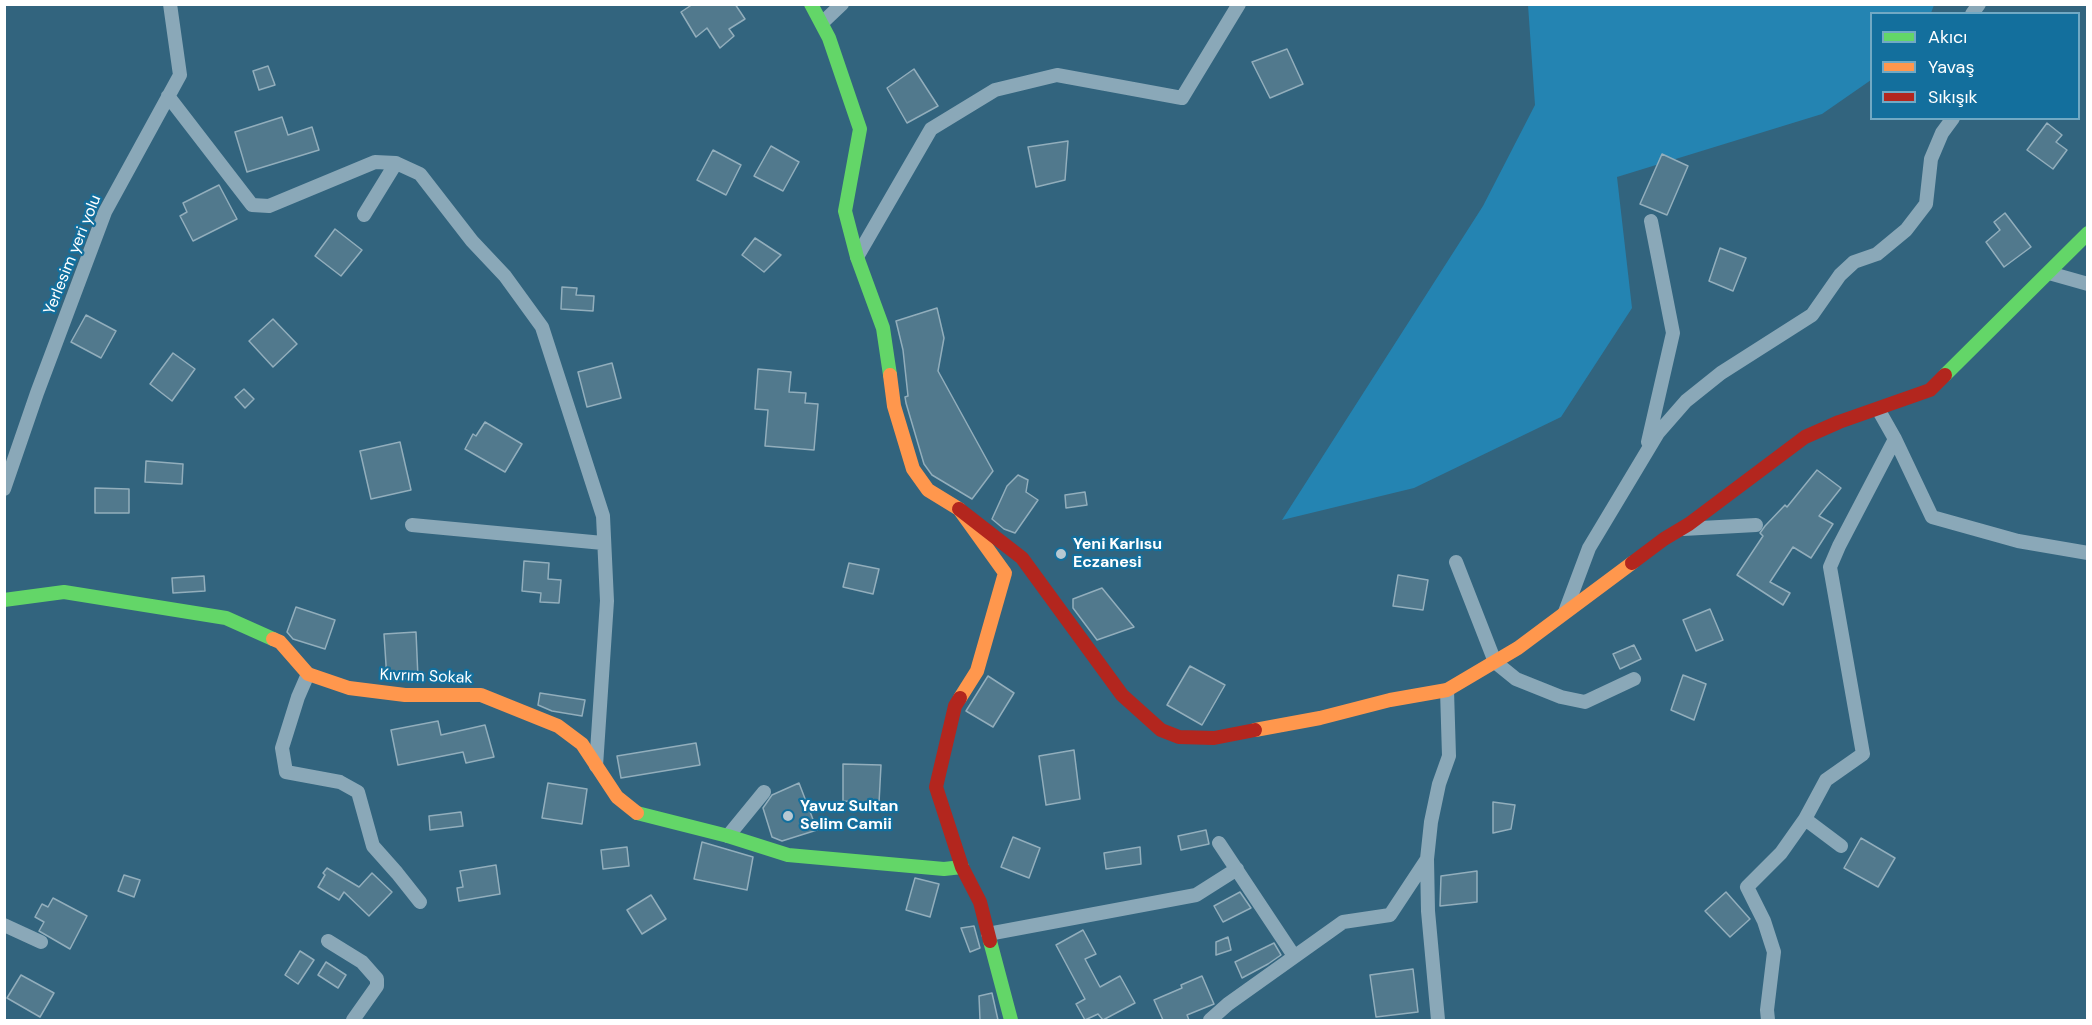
<!DOCTYPE html>
<meta charset="utf-8">
<style>
body{margin:0}
#map{position:relative;width:2092px;height:1025px;overflow:hidden;background:#32647e;font-family:"DM Sans",sans-serif}
canvas{display:block}
.frame{position:absolute;inset:0;border:6px solid #fff;pointer-events:none}
.legend{position:absolute;left:1870px;top:12px;width:210px;height:108px;box-sizing:border-box;background:#136f9d;border:2px solid #71a9c4;margin:0;padding:8px 10px;list-style:none;font-size:18px;color:#fff}
.legend li{display:flex;align-items:center;gap:12px;height:30px}
.legend b{width:30px;border:2px solid #71a9c4}
</style>
<div id="map">
<canvas width="2092" height="1025"></canvas>
<div class="frame"></div>
<ul class="legend">
<li><b style="height:8px;background:#63d668"></b>Akıcı</li>
<li><b style="height:8px;background:#ff974d"></b>Yavaş</li>
<li><b style="height:8px;background:#b3261e"></b>Sıkışık</li>
</ul>
</div>
<script>
const c = document.querySelector('canvas').getContext('2d');
c.lineJoin = 'round';
function fillPath(path, color) {
  c.fillStyle = color;
  c.fill(path, 'evenodd');
}
function strokePath(path, color, width, dash) {
  c.strokeStyle = color;
  c.lineWidth = width;
  c.lineCap = dash ? 'butt' : 'round';
  c.setLineDash(dash || []);
  c.stroke(path);
}
function write(font, color, halo, rows, align = 'center') {
  c.font = font + ' "DM Sans",sans-serif';
  c.lineWidth = 4.5;
  c.setLineDash([]);
  c.textBaseline = 'middle';
  c.strokeStyle = halo;
  c.fillStyle = color;
  for (const [text, x, y, turn = 0] of rows) {
    c.save();
    c.translate(x, y);
    c.rotate((+turn || 0) * Math.PI / 180);
    c.textAlign = isNaN(turn) ? turn : align;
    if (halo) c.strokeText(text, 0, 0);
    c.fillText(text, 0, 0);
    c.restore();
  }
}
fillPath(new Path2D(`
 M1528 5H1934L1931 13 1872 14 1871 80 1822 114 1617 177 1632 308 1561 417 1414 488 1282 520 1483 206 1535 105Z`), '#2484b2');
const building = new Path2D(`
 M693 4H735L745 19 729 29 734 36 720 48 707 28 696 37 681 12Z
 M1287 49 1303 84 1270 98 1252 62Z
 M268 66 275 85 259 90 253 71Z
 M914 69 938 106 907 123 887 88Z
 M282 117 288 135 312 127 319 150 247 172 235 132Z
 M2047 123 2062 135 2056 142 2067 150 2053 169 2027 150Z
 M1068 141 1065 180 1036 187 1028 147Z
 M771 146 799 162 783 191 754 176Z
 M713 150 741 165 726 195 697 180Z
 M1662 154 1688 166 1667 215 1640 204Z
 M219 185 237 219 193 241 180 216 187 212 183 203Z
 M2005 213 2031 247 2004 267 1986 242 2000 230 1994 222Z
 M335 229 362 250 341 276 315 256Z
 M755 238 781 255 764 272 742 255Z
 M1720 248 1746 258 1733 291 1709 281Z
 M562 287 577 288 576 295 594 296 593 311 561 309Z
 M937 308 944 338 938 371 993 471 972 499 932 475 924 464 906 403 905 397 908 396 903 350 896 321Z
 M86 315 116 331 101 358 71 342Z
 M273 319 297 344 273 367 249 341Z
 M173 353 195 369 172 401 150 384Z
 M612 363 621 398 587 407 578 372Z
 M758 369 791 372 789 392 806 393 805 403 818 404 814 450 765 446 768 410 755 409Z
 M244 389 254 399 245 408 235 397Z
 M485 422 522 444 505 472 465 449 473 434 476 436Z
 M400 442 411 490 371 499 360 451Z
 M146 461 183 464 182 484 145 482Z
 M1817 470 1841 488 1819 516 1833 524 1811 558 1793 547 1770 582 1790 593 1783 605 1737 575 1763 536 1760 533 1765 526 1785 505 1787 507Z
 M1018 475 1028 480 1026 492 1038 500 1015 533 1004 529 992 519 1007 486Z
 M95 488 129 489V513H95Z
 M1085 492 1087 505 1066 508 1065 495Z
 M524 561 549 563 548 579 561 580 559 603 540 602 541 593 522 591Z
 M849 563 879 569 873 594 843 587Z
 M1398 575 1428 580 1423 610 1393 606Z
 M204 576 205 591 173 593 172 578Z
 M1102 588 1134 627 1097 640 1073 608V599Z
 M296 607 335 620 325 649 293 639 287 632Z
 M1710 609 1723 640 1696 651 1683 620Z
 M416 632 418 678 387 680 384 634Z
 M1634 645 1641 659 1620 669 1613 654Z
 M1190 666 1225 685 1202 725 1167 705Z
 M1683 675 1706 684 1694 720 1671 710Z
 M988 676 1014 693 993 727 966 711Z
 M540 693 585 700 582 716 552 711 538 705Z
 M438 721 441 735 485 725 494 757 466 763 463 752 398 765 391 730Z
 M696 743 700 765 621 778 617 756Z
 M1074 750 1080 799 1046 805 1039 756Z
 M843 764 881 765 879 803 843 801Z
 M548 783 587 789 582 824 542 818Z
 M799 783 817 830 782 841 772 837 763 808 772 795Z
 M1493 802 1515 805 1511 829 1493 833Z
 M461 812 463 826 430 830 429 816Z
 M1206 830 1209 844 1181 850 1178 836Z
 M1013 837 1040 848 1029 878 1001 867Z
 M1861 838 1895 858 1878 887 1844 868Z
 M702 842 753 857 747 890 694 879Z
 M627 847 629 866 603 869 601 850Z
 M1140 847 1141 864 1106 869 1104 853Z
 M496 865 500 894 459 901 457 888 463 887 460 871Z
 M327 868 359 887 372 873 392 892 369 916 344 892 339 900 318 887 325 875 323 873Z
 M1477 871V902L1440 906 1441 876Z
 M124 875 140 880 134 897 118 891Z
 M915 878 939 884 930 917 906 910Z
 M1240 892 1251 908 1223 922 1214 906Z
 M1726 892 1750 919 1730 937 1705 911Z
 M651 895 666 919 642 934 627 910Z
 M53 898 87 916 70 949 39 931 44 922 35 917 42 904 48 907Z
 M974 926 980 948 970 952 961 928Z
 M1083 930 1096 954 1085 959 1100 987 1120 976 1135 1003 1103 1020 1098 1014 1085 1020 1076 1004 1085 999 1056 945Z
 M1228 937 1231 950 1216 955V942Z
 M1274 943 1281 955 1268 964 1242 978 1235 962Z
 M300 951 314 960 298 984 285 975Z
 M326 962 346 975 338 988 318 975Z
 M1413 969 1418 1012 1376 1017 1370 975Z
 M21 975 54 993 40 1017 7 998Z
 M1202 976 1214 1004 1187 1015 1189 1020H1163L1154 1000 1182 988 1181 985Z
 M992 993 998 1020H980L979 996Z`);
fillPath(building, '#51798d');
strokePath(building, '#92aebc', 1.5);
strokePath(new Path2D(`
 M1972 14 1979 4
 M822 23 842 4
 M168 96 252 205 269 206 375 162 396 163 420 174 472 241 505 276 542 327 603 516 607 601 596 766
 M364 215 396 163
 M857 257 931 129 995 90 1057 75 1182 98 1239 4
 M2049 273 2088 284
 M1878 409 1895 439 1932 517 2018 541 2088 553
 M1648 442 1673 333 1651 221
 M4 489 37 393 105 212 180 75 170 4
 M412 525 603 543
 M1683 529 1756 525
 M1456 562 1495 662 1516 679 1561 697 1585 702 1634 679
 M1565 612 1589 548 1658 433 1686 401 1721 373 1812 315 1840 275 1854 262 1877 254 1906 230 1926 204 1931 159 1942 133 1953 118
 M308 674 298 697 282 748 286 772 340 782 358 792 373 846 397 873 420 902
 M1805 819 1841 846
 M728 836 764 792
 M1219 843 1294 956
 M4 925 41 942
 M988 934 1196 895 1237 869
 M328 941 362 962 377 979V986L353 1020
 M1210 1020 1228 1004 1343 922 1390 915 1427 859
 M1438 1020 1428 911 1427 859 1431 822 1439 784 1449 756 1447 690
 M1768 1020 1767 1010 1774 952 1764 921 1747 887 1781 853 1805 819 1826 780 1863 754 1830 567 1839 546 1895 439`), '#8aa8b8', 14);
strokePath(new Path2D(`
 M811 4 829 38 860 129 845 211 857 257 883 328 890 375
 M1945 375 2088 233
 M4 600 64 592 226 618 273 639
 M637 813 728 836 788 855 944 869 962 867
 M990 941 1011 1020`), '#63d668', 14);
strokePath(new Path2D(`
 M890 375 894 406 913 469 928 490 959 509 1005 573 977 671 960 698
 M273 639 280 642 308 674 349 688 405 695H481L558 726 582 744 617 797 637 813
 M1255 730 1320 718 1390 700 1447 690 1518 648 1632 563`), '#ff974d', 14);
strokePath(new Path2D(`
 M959 509 1022 558 1122 695 1161 730 1179 737 1214 738 1255 730
 M1632 563 1664 539 1689 524 1805 437 1839 422 1930 390 1945 375
 M960 698 955 706 936 787 962 867 980 902 990 941`), '#b3261e', 14);
for (const [x, y, r, color] of [
 [1061,554,6,"#b7c9d2"],
 [788,816,6,"#b7c9d2"]
]) {
  const dot = new Path2D();
  dot.arc(x, y, r, 0, 2 * Math.PI);
  c.fillStyle = color;
  c.fill(dot);
  strokePath(dot, '#136f9d', 2);
}
write('16px', '#fff', '#136f9d', [
 ["Yerlesim yeri yolu",73,255,-68],
 ["Kıvrım Sokak",426,677,2]
]);
write('bold 16px', '#fff', '#136f9d', [
 ["Yeni Karlısu",1073,545],
 ["Eczanesi",1073,563],
 ["Yavuz Sultan",800,807],
 ["Selim Camii",800,825]
], 'left');
</script>
